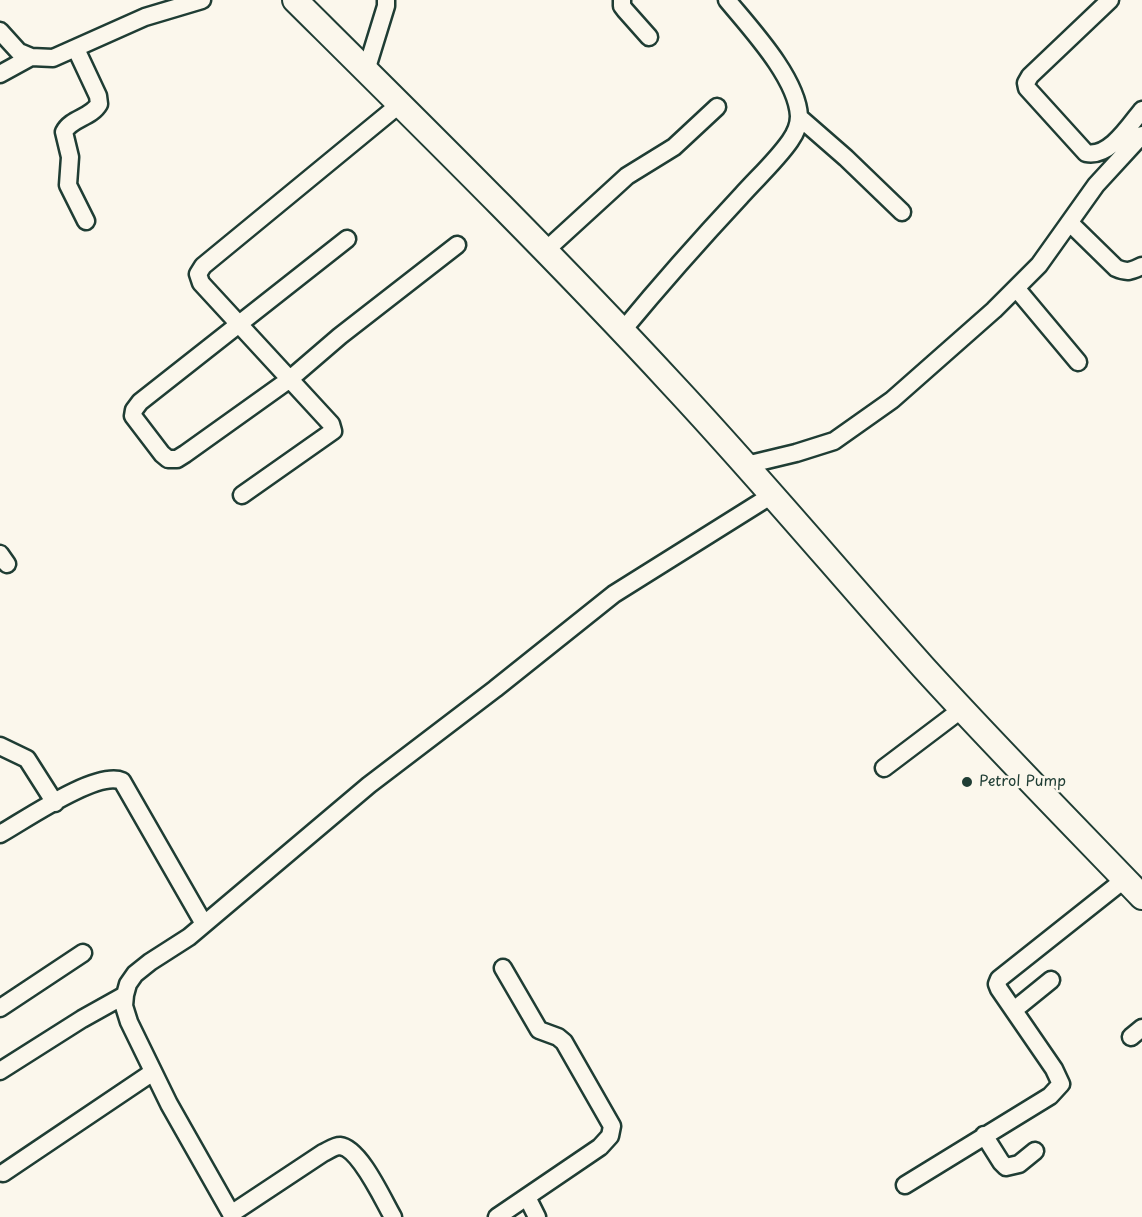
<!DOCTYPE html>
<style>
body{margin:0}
canvas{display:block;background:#fbf7ec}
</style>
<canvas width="1142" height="1217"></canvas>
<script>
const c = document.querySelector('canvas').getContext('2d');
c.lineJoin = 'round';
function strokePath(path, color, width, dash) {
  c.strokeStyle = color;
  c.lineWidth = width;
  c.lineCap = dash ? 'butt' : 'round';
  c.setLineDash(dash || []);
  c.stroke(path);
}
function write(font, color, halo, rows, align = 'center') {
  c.font = font + ' "Playpen Sans",sans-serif';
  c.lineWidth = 5;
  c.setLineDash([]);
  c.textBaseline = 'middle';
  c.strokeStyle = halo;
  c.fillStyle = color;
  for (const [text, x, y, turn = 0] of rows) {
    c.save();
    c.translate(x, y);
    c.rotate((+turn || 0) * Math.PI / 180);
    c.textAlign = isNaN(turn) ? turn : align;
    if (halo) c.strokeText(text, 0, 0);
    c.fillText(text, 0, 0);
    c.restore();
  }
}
const minor = new Path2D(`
 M622 0V6L625 10 649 37
 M1110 0 1030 76 1026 83 1027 88 1086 153C1109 158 1129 126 1142 110
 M0 31 19 52 31 57 53 58 145 17 202 0
 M76 49 98 96 99 104C91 118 71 118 64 132L70 157 68 185 86 221
 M366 71 386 6V0
 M0 74 31 57
 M799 117 846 158 902 212
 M1070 223 1116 268C1127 273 1132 271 1142 266
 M347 239 140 402 134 410 133 416 162 454 168 459H177L185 454 290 379 340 336 457 245
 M545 251 627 176 674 147 717 107
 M1016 288 1078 362
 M623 330C661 284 700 240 741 196 757 178 776 161 790 141 795 134 799 125 799 116 797 78 751 29 727 0
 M746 465 796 453 834 441 892 400 994 310 1039 265 1096 185 1142 135
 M242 495 333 431 331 424 201 283 198 274 203 266 400 104
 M0 554 7 564
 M0 746 27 759 55 803
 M884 768 962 709
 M0 834C25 820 97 770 122 781L204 924
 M0 1008 83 953
 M1014 1010 1051 980
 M1131 1037 1142 1028
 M0 1071 82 1019 125 995
 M984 1135 1001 1162 1006 1167 1019 1164 1035 1151
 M3 1173 153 1072
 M905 1185 1050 1096 1061 1084 1054 1069 999 989 997 984 999 979 1125 879
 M527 1197 537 1217
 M231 1214 323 1153C328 1151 334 1146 340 1146 360 1148 383 1200 393 1217
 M233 1217 169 1104 129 1022 124 1006 125 995 128 984 135 974 150 962 189 937 369 785 495 689 614 594 772 495
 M497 1217 600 1147 610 1136 612 1126 564 1042 558 1037 539 1030 503 968`);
const highway = new Path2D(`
 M295 0C423 127 551 253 673 385 759 477 840 574 924 668 995 746 1069 821 1142 897`);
strokePath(minor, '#1f3d34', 21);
strokePath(highway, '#1f3d34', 28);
strokePath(minor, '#fbf7ec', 16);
strokePath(highway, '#fbf7ec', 24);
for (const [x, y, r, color] of [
 [967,782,6,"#1f3d34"]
]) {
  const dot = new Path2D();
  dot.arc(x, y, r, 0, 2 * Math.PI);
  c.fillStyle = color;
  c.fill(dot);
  strokePath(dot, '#fbf7ec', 2);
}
write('15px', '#1f3d34', '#fbf7ec', [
 ["Petrol Pump",979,782]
], 'left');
</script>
